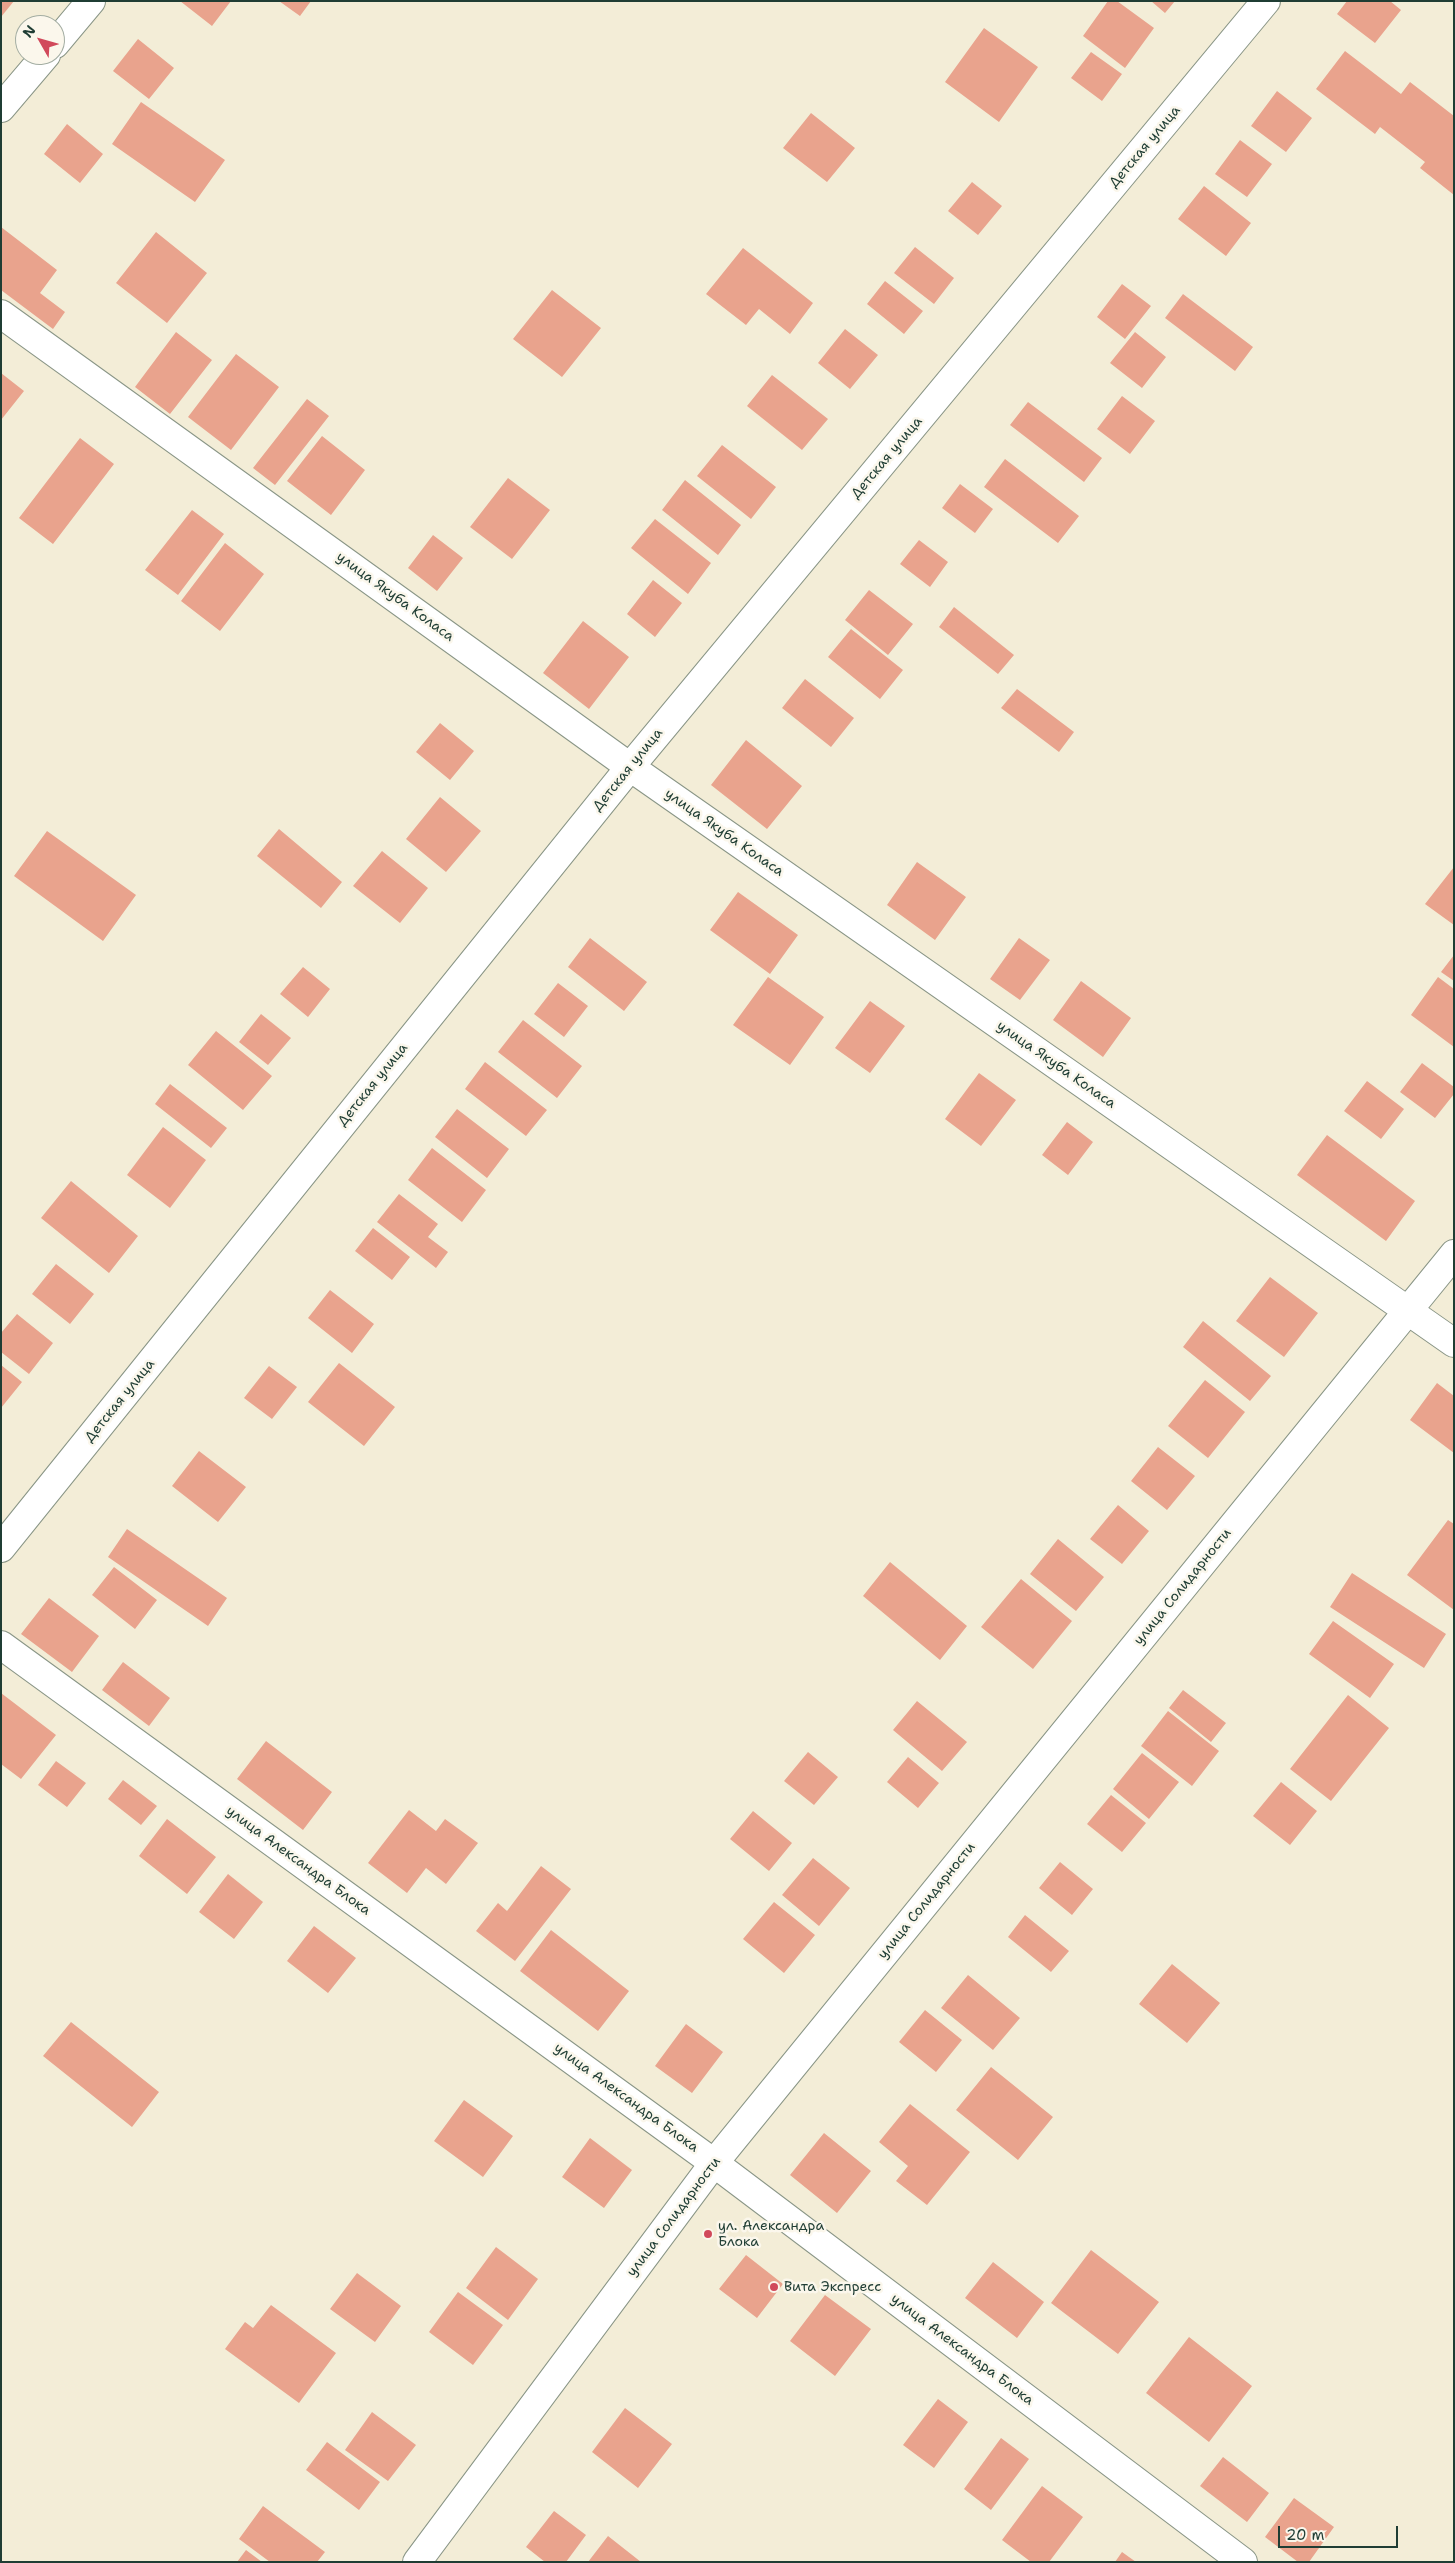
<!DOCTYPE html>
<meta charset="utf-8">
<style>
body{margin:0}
#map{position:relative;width:1455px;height:2563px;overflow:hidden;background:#f3edd7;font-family:"Shantell Sans",sans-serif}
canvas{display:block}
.frame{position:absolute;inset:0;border:2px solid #1f3d34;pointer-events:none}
.north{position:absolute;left:15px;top:15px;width:50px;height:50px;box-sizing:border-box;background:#fbf7ec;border:1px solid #a3ada2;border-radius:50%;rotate:308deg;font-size:14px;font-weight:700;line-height:20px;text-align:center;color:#1f3d34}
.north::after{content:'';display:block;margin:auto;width:18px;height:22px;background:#d1495b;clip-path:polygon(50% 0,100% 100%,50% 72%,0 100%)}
.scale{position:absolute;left:1278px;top:2526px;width:120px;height:22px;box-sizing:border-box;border:2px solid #1f3d34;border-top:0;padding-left:6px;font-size:15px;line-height:18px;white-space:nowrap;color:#1f3d34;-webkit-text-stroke:4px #fbf7ec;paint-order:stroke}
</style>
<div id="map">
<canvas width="1455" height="2563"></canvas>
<div class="frame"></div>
<div class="north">N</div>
<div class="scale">20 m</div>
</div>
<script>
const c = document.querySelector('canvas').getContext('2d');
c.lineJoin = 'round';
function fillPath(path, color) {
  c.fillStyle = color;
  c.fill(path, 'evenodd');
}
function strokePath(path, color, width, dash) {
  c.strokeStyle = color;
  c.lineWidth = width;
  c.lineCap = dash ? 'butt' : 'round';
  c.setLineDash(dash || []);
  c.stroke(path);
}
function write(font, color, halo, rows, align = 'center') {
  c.font = font + ' "Shantell Sans",sans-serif';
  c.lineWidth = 5;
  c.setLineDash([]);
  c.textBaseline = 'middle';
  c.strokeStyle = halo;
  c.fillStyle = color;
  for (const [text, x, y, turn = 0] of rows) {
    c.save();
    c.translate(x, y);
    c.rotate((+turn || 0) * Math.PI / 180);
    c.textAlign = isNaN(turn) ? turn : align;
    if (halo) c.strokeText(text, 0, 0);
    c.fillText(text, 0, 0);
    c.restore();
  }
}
fillPath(new Path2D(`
 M1 1H14L1 17Z
 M180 1H231L212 26Z
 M279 1H311L300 16Z
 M1108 1H1117L1154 28 1125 68 1083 36Z
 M1151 1H1175L1165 13Z
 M1347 1H1390L1401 10 1375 43 1337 14Z
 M984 28 1038 67 999 122 945 82Z
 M138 39 174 68 149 99 113 71Z
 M1345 51 1401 94 1410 82 1454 116V195L1420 168 1425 162 1380 127 1375 134 1316 89Z
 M1091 52 1122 74 1102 101 1071 78Z
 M1277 91 1312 118 1286 152 1251 126Z
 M141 102 225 160 195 202 112 144Z
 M811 113 855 148 827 182 783 148Z
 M67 124 103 154 80 183 44 154Z
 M1240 140 1272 164 1247 197 1215 174Z
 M972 182 1002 206 978 235 948 211Z
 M1204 186 1251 223 1226 256 1178 219Z
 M1 227 57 270 40 293 65 312 53 329 1 290Z
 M156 232 207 273 167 323 116 283Z
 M915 247 954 278 934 304 894 273Z
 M743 248 813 303 790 334 759 309 746 325 706 294Z
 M885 281 923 311 904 334 867 304Z
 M1122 284 1151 306 1125 339 1097 317Z
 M552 290 601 328 562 377 513 339Z
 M1183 294 1253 347 1235 371 1165 318Z
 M845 329 878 355 850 389 818 363Z
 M176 332 212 360 170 414 135 387Z
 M1135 332 1166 357 1142 388 1110 363Z
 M236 354 279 387 231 450 188 417Z
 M1 373 24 391 1 420Z
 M772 375 828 419 802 450 747 406Z
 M1122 396 1155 421 1130 454 1097 429Z
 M307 399 329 416 275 485 253 468Z
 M1028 402 1102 458 1084 482 1010 425Z
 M322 436 365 470 331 515 287 481Z
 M80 438 114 464 53 544 19 518Z
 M722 445 776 487 751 519 697 476Z
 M1005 459 1079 516 1058 543 984 487Z
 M508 478 550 510 512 559 470 527Z
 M685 480 741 525 718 555 662 510Z
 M960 484 993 509 975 533 942 508Z
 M192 510 224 534 178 595 145 570Z
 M655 519 711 563 688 594 631 548Z
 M433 535 463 558 437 591 408 568Z
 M919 540 948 562 930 587 900 564Z
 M225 543 264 574 220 631 181 601Z
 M653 580 682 603 655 637 627 614Z
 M869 590 913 624 888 655 845 620Z
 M954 607 1014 655 998 674 939 627Z
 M583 621 629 657 589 709 543 673Z
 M851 629 903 670 880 699 828 657Z
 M805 679 854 718 831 747 782 708Z
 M1017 689 1074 732 1059 752 1001 708Z
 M440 723 474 751 450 780 416 752Z
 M746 740 802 786 767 829 711 785Z
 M440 797 481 831 446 872 406 839Z
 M279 829 342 882 321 908 257 856Z
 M47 831 136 895 103 941 14 876Z
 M382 851 428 888 400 923 353 886Z
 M917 862 966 897 935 940 887 905Z
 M1454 867V925L1425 904Z
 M738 892 798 935 770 974 710 930Z
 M590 938 647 982 624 1011 568 967Z
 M1019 938 1050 960 1020 1000 990 979Z
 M1454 955V981L1441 972Z
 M303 967 330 989 308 1017 280 994Z
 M768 977 824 1017 790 1065 733 1025Z
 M1438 977 1454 989V1047L1411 1015Z
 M1081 981 1131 1018 1103 1057 1053 1020Z
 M558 983 588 1006 564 1037 534 1014Z
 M870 1001 905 1026 870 1073 835 1048Z
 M261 1014 291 1038 268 1065 239 1042Z
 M523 1020 582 1066 557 1098 498 1052Z
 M216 1031 272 1076 243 1110 188 1065Z
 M485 1062 547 1110 526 1136 465 1089Z
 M1422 1063 1454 1087V1094L1435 1118 1400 1092Z
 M979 1073 1016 1100 981 1146 945 1119Z
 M1367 1081 1404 1109 1381 1139 1344 1111Z
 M170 1084 227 1128 211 1148 155 1104Z
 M457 1109 509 1149 487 1178 435 1137Z
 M1067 1122 1093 1142 1068 1175 1042 1155Z
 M163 1127 206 1160 170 1208 127 1175Z
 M1327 1135 1415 1201 1386 1241 1297 1175Z
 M432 1148 486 1190 462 1222 408 1180Z
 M71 1181 138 1236 109 1273 41 1218Z
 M399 1194 438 1224 428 1237 448 1252 436 1268 377 1222Z
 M373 1228 410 1257 392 1280 355 1251Z
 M56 1264 94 1294 70 1324 32 1294Z
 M1270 1277 1318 1313 1284 1357 1236 1321Z
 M330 1290 374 1324 352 1353 308 1318Z
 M17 1314 53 1343 29 1374 1 1352V1333Z
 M1203 1321 1271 1376 1250 1401 1183 1347Z
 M339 1363 395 1407 364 1446 308 1402Z
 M1 1365 22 1382 1 1408Z
 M269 1366 297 1387 272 1419 244 1398Z
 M1205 1380 1245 1412 1208 1458 1168 1426Z
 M1437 1383 1454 1396V1453L1410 1420Z
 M1158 1447 1195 1476 1167 1510 1131 1481Z
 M199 1451 246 1487 218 1522 172 1486Z
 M1118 1505 1149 1531 1122 1564 1090 1539Z
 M1448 1520 1454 1524V1610L1407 1575Z
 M127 1529 227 1598 208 1626 108 1557Z
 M1058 1539 1104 1577 1076 1611 1030 1574Z
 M890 1562 967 1626 940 1660 863 1596Z
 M114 1567 157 1600 135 1629 92 1595Z
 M1352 1573 1446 1634 1424 1668 1330 1607Z
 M1021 1579 1072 1621 1033 1669 981 1627Z
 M49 1598 99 1636 72 1672 21 1634Z
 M1333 1621 1394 1664 1370 1698 1309 1654Z
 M123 1662 170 1698 149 1726 102 1690Z
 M1183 1690 1226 1723 1211 1742 1169 1708Z
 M1 1693 56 1735 21 1779 1 1764Z
 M1348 1695 1389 1728 1331 1801 1290 1769Z
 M917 1701 967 1742 942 1771 893 1730Z
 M1168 1711 1219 1751 1192 1786 1141 1746Z
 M266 1741 332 1792 303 1830 237 1779Z
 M808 1752 838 1777 814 1805 784 1781Z
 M1142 1753 1179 1782 1149 1819 1113 1789Z
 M908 1757 939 1783 918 1808 887 1782Z
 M56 1761 86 1783 67 1807 38 1785Z
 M123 1780 157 1806 141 1825 108 1799Z
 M1281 1782 1317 1811 1290 1845 1253 1816Z
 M1111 1795 1146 1823 1122 1852 1087 1824Z
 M409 1810 436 1831 445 1819 478 1843 446 1884 426 1868 407 1893 368 1863Z
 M753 1811 792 1843 769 1871 730 1839Z
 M167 1819 216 1857 187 1894 139 1856Z
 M813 1858 850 1888 819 1926 782 1895Z
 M1060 1862 1093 1889 1072 1915 1039 1888Z
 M541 1866 571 1889 515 1961 476 1931 498 1903 507 1911Z
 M228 1874 263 1902 234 1939 199 1912Z
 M774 1902 815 1935 784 1973 743 1939Z
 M1025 1915 1069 1951 1051 1972 1008 1937Z
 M314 1926 356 1958 328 1993 287 1961Z
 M551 1930 629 1991 598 2031 520 1971Z
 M1172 1964 1220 2003 1187 2043 1139 2004Z
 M968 1975 1020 2018 993 2050 941 2008Z
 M925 2010 962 2040 936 2072 899 2042Z
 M71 2022 159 2092 132 2127 43 2056Z
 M686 2024 723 2052 692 2093 655 2066Z
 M991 2067 1053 2117 1018 2160 956 2110Z
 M464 2100 513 2136 483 2177 434 2141Z
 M910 2104 970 2152 927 2205 896 2181 908 2166 879 2142Z
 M824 2133 871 2171 837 2213 790 2175Z
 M590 2138 632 2170 604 2208 562 2177Z
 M496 2247 538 2279 508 2320 466 2288Z
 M1091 2250 1159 2302 1118 2354 1051 2303Z
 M746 2255 783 2284 757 2318 719 2289Z
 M993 2262 1044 2302 1017 2338 965 2298Z
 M357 2273 401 2306 375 2342 330 2309Z
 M458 2292 503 2325 473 2365 429 2332Z
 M825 2295 871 2329 835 2376 790 2341Z
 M271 2305 336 2353 299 2403 225 2349 245 2322 253 2328Z
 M1189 2337 1252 2386 1209 2442 1146 2393Z
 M938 2399 968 2422 934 2468 903 2445Z
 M625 2408 672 2444 638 2488 592 2452Z
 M372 2412 416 2445 388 2481 345 2450Z
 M1001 2438 1029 2459 991 2510 964 2489Z
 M327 2442 380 2482 359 2510 306 2470Z
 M1223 2457 1269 2493 1247 2522 1200 2486Z
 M1042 2486 1083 2517 1049 2562H1031L1002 2540Z
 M1294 2498 1334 2527 1309 2562H1298L1265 2537Z
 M263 2506 325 2552 317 2562H270L239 2539Z
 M554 2511 586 2535 566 2562H545L526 2547Z
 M608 2536 641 2562H588Z
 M246 2550 262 2562H237Z
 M1122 2552 1136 2562H1115Z`), '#e9a38d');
const minor = new Path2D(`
 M55 44 91 1
 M1 108 46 55
 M1 314 630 767 1454 1343
 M1 1548 630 767 1266 1
 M1 1645 714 2163 1243 2562
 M417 2562 714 2163 1454 1254`);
strokePath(minor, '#899586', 30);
strokePath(minor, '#fff', 28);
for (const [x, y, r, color] of [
 [708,2234,5,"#d1495b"],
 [774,2287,5,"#d1495b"]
]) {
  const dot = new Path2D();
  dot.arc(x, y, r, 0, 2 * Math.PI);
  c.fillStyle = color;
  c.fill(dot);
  strokePath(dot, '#fbf7ec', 2);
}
write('14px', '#1f3d34', '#fbf7ec', [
 ["Детская улица",1145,147,-50],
 ["Детская улица",887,458,-50],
 ["улица Якуба Коласа",395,597,36],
 ["Детская улица",628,770,-51],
 ["улица Якуба Коласа",724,833,35],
 ["улица Якуба Коласа",1056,1065,35],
 ["Детская улица",373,1085,-51],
 ["Детская улица",120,1401,-51],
 ["улица Солидарности",1183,1587,-51],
 ["улица Александра Блока",298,1861,36],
 ["улица Солидарности",927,1901,-51],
 ["улица Александра Блока",626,2098,36],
 ["улица Солидарности",674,2217,-53],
 ["улица Александра Блока",962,2350,37]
]);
write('14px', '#1f3d34', '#fbf7ec', [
 ["ул. Александра",718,2226],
 ["Блока",718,2242],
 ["Вита Экспресс",784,2287]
], 'left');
</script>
